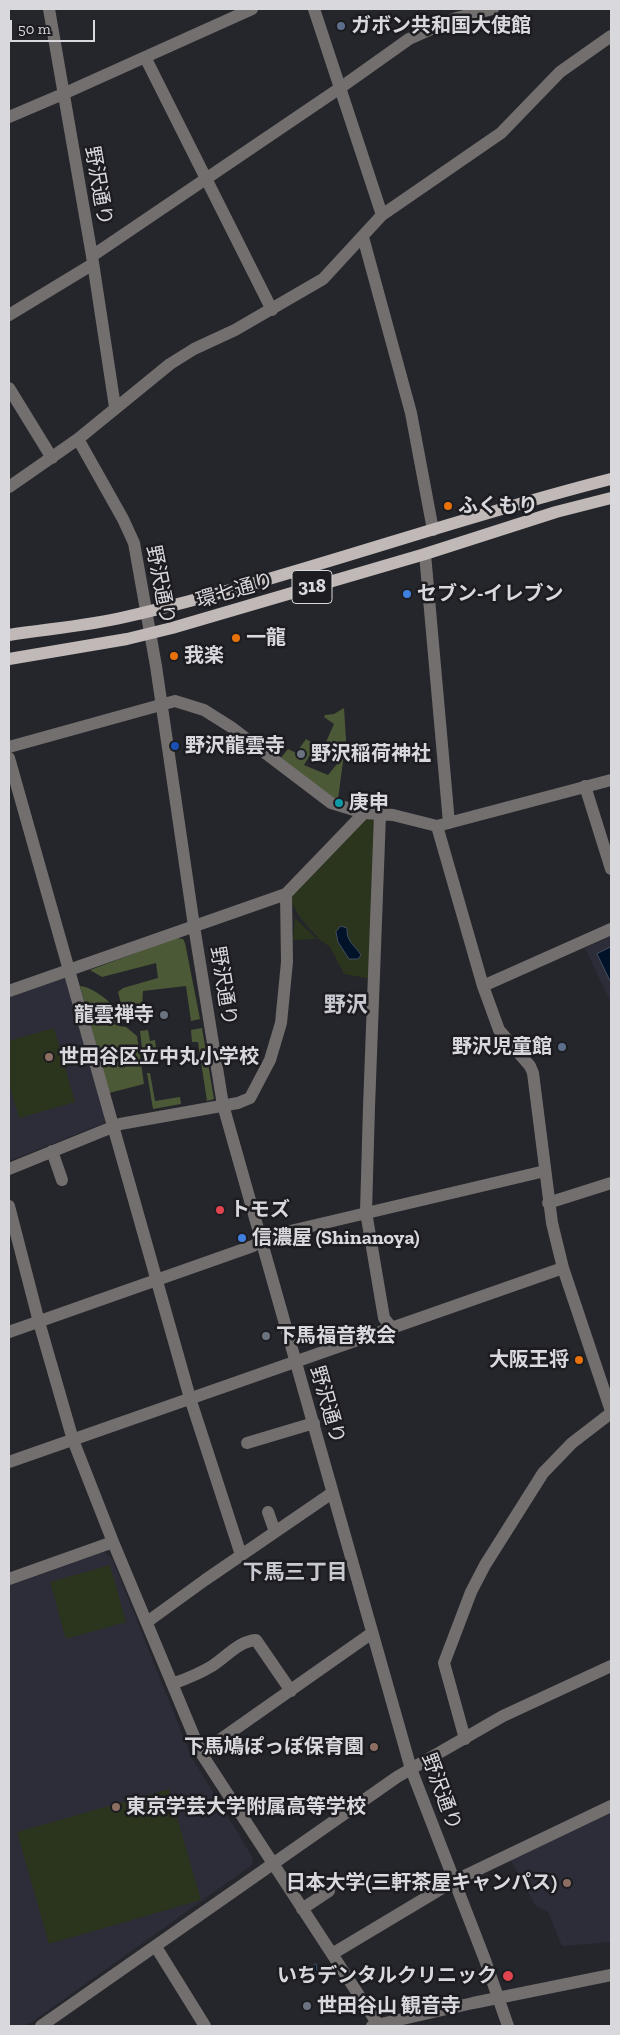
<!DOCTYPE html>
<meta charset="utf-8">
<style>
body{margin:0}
#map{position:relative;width:620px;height:2035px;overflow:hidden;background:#25262b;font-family:"Zilla Slab",serif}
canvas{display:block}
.frame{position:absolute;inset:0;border:10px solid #d9d9dd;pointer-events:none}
.scale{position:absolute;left:10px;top:20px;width:85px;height:22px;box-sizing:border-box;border:2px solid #d9d9dd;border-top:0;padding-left:6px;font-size:15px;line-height:18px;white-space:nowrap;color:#d9d9dd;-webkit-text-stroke:4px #1c1c21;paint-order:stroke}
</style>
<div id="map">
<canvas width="620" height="2035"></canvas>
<div class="frame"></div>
<div class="scale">50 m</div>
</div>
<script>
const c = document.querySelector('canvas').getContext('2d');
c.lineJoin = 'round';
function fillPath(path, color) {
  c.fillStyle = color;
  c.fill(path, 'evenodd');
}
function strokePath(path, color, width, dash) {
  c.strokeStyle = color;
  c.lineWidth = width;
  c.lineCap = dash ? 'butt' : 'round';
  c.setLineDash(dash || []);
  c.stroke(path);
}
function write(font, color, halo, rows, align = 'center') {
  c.font = font + ' "Zilla Slab","Noto Sans JP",serif';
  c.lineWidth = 5;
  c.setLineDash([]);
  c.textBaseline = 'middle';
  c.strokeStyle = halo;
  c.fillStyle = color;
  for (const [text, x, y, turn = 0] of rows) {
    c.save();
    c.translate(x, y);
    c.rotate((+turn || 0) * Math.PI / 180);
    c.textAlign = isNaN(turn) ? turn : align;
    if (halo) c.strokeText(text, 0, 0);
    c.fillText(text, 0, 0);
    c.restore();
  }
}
fillPath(new Path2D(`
 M611 936V1003L585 948Z
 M62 978 66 980 106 1118 104 1123 9 1161V996Z
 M104 1552 112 1558 191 1756 253 1858 252 1865 32 2022 24 2026H9V1586Z
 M611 1813V1942L562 1946 548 1912 535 1905 511 1860Z`), '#2d2d39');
fillPath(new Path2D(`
 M378 817 372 979 344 974 330 947 320 940 301 919 287 895 364 818Z
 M295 918 317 939 293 940Z
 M54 1028 75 1102 19 1118 9 1084V1041Z
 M110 1565 126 1622 66 1639 50 1582Z
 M169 1789 201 1900 49 1944 17 1832Z`), '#2b341d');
fillPath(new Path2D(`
 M344 708 346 739 338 799 335 800 281 758 288 749 296 753 306 739 316 745 304 765 328 775 337 764 340 752 326 742 334 724 324 717 325 715 334 714Z
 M176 938 183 939 185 943 200 1019 191 1021 186 986 143 991 142 1008 128 1013 122 1008 118 992 123 988 158 978 156 963 102 977 90 970Z
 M80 986C90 986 111 1001 116 1010 118 1014 118 1022 119 1026L126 1027 137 1036 144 1084 109 1093Z
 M202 1028 214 1099 207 1101 198 1042H192L191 1030Z
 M148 1030 150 1041 155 1040 156 1048 148 1049 149 1055 143 1056 140 1031Z
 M147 1073H150L155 1101 180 1097 181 1104 153 1109Z`), '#4c5937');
const water = new Path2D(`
 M341 926 347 928C346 942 355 945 361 955L358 959H349L338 942 336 932Z
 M611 947V983L597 954Z
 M316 1964 317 1971 309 1978 302 1972Z`);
fillPath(water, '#001329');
strokePath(water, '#414e5f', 1);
strokePath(new Path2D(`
 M49 9 92 256 115 407
 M314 9 382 215
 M145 57 272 310
 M9 117 63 94 252 9
 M363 237 411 413 433 530
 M92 256 340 88 409 39 456 18 493 9
 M9 315 93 264
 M9 388 52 458
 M78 439 123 519 134 543 156 666 194 926 223 1105 411 1769 485 1960 508 2026
 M9 487 78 439 170 364 194 349 235 330 323 279 382 215 501 133 560 72 611 36
 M425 554 449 823
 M9 747 175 701 204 710 231 727 331 803 364 813 393 815 437 826 611 780
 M9 758 190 1398 241 1555
 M585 786 611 869
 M380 815 369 1107 366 1212 384 1318 392 1328
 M437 826 483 986 499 1030 530 1066 533 1073 552 1223 563 1268 611 1411
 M483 986 611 929
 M9 991 286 894 364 813
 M52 1151 62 1180
 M9 1169 120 1124 238 1103 250 1098 270 1060 281 1023 287 962 286 894
 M548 1203 611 1183
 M9 1206 39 1322 73 1440 113 1542 201 1753 379 2026
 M9 1332 253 1246 269 1236 545 1171
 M247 1443 314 1423
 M9 1462 563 1268
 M268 1512 275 1532
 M9 1579 113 1542
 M147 1622 205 1580 332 1493
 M172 1684C186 1679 199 1674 212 1666 226 1657 239 1641 256 1640L291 1691
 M465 1739 444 1663 471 1592 485 1565 543 1473 572 1443 611 1413
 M201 1753 372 1633
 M302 1909 329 1891
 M156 1947 205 2026
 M332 1954 454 1881 611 1806
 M41 2026 397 1777 503 1716 611 1666
 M372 2026 473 2003 611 1975`), '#736f6e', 12);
strokePath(new Path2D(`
 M9 635C47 629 87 626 125 617 289 579 448 520 611 479
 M9 659 127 639 172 628 425 554 556 512 611 498`), '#c0b9b7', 12);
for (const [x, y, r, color] of [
 [341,26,5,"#5c6f8a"],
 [448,506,5,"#e8710a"],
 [407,594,5,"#3f7fe0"],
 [236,638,5,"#e8710a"],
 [174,656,5,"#e8710a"],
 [175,746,5,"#1a4fb4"],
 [301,754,5,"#6b7280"],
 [339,803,5,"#0f9aa8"],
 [164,1015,5,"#6b7280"],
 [562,1047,5,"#5c6f8a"],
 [49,1057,5,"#8d6e63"],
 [220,1210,5,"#e0444e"],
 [242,1238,5,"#3f7fe0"],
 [266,1336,5,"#6b7280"],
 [579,1360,5,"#e8710a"],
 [374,1747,5,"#8d6e63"],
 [116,1807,5,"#8d6e63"],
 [567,1883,5,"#8d6e63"],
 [508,1976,6,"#e0444e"],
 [307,2006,5,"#6b7280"]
]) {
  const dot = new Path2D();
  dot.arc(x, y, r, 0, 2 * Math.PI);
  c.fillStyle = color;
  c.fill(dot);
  strokePath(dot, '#1c1c21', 2);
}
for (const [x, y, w] of [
 [312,587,40]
]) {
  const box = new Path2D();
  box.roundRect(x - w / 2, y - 16.5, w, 33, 4);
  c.fillStyle = '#1c1c21';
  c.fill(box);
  strokePath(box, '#d9d9dd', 1);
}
write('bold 19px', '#d9d9dd', null, [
 ["318",312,587]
]);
write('bold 20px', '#d9d9dd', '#1c1c21', [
 ["ガボン共和国大使館",351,26],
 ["ふくもり",458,506],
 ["セブン-イレブン",417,594],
 ["一龍",246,638],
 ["我楽",184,656],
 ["野沢龍雲寺",185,746],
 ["野沢稲荷神社",311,754],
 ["庚申",349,803],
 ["龍雲禅寺",154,1015,"right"],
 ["野沢児童館",552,1047,"right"],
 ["世田谷区立中丸小学校",59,1057],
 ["トモズ",230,1210],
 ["信濃屋 (Shinanoya)",252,1238],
 ["下馬福音教会",276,1336],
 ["大阪王将",569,1360,"right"],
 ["下馬鳩ぽっぽ保育園",364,1747,"right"],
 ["東京学芸大学附属高等学校",126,1807],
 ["日本大学(三軒茶屋キャンパス)",557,1883,"right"],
 ["いちデンタルクリニック",497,1976,"right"],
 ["世田谷山 観音寺",317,2006]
], 'left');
write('20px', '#d9d9dd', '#1c1c21', [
 ["野沢通り",98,186,80],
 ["野沢通り",160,585,79],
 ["環七通り",235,591,-16],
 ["野沢通り",223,986,81],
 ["野沢通り",327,1405,74],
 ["野沢通り",441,1792,70]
]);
write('bold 21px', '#c8c8d0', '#1c1c21', [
 ["下馬三丁目",295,1573]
]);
write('bold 22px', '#c8c8d0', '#1c1c21', [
 ["野沢",346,1006]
]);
</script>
